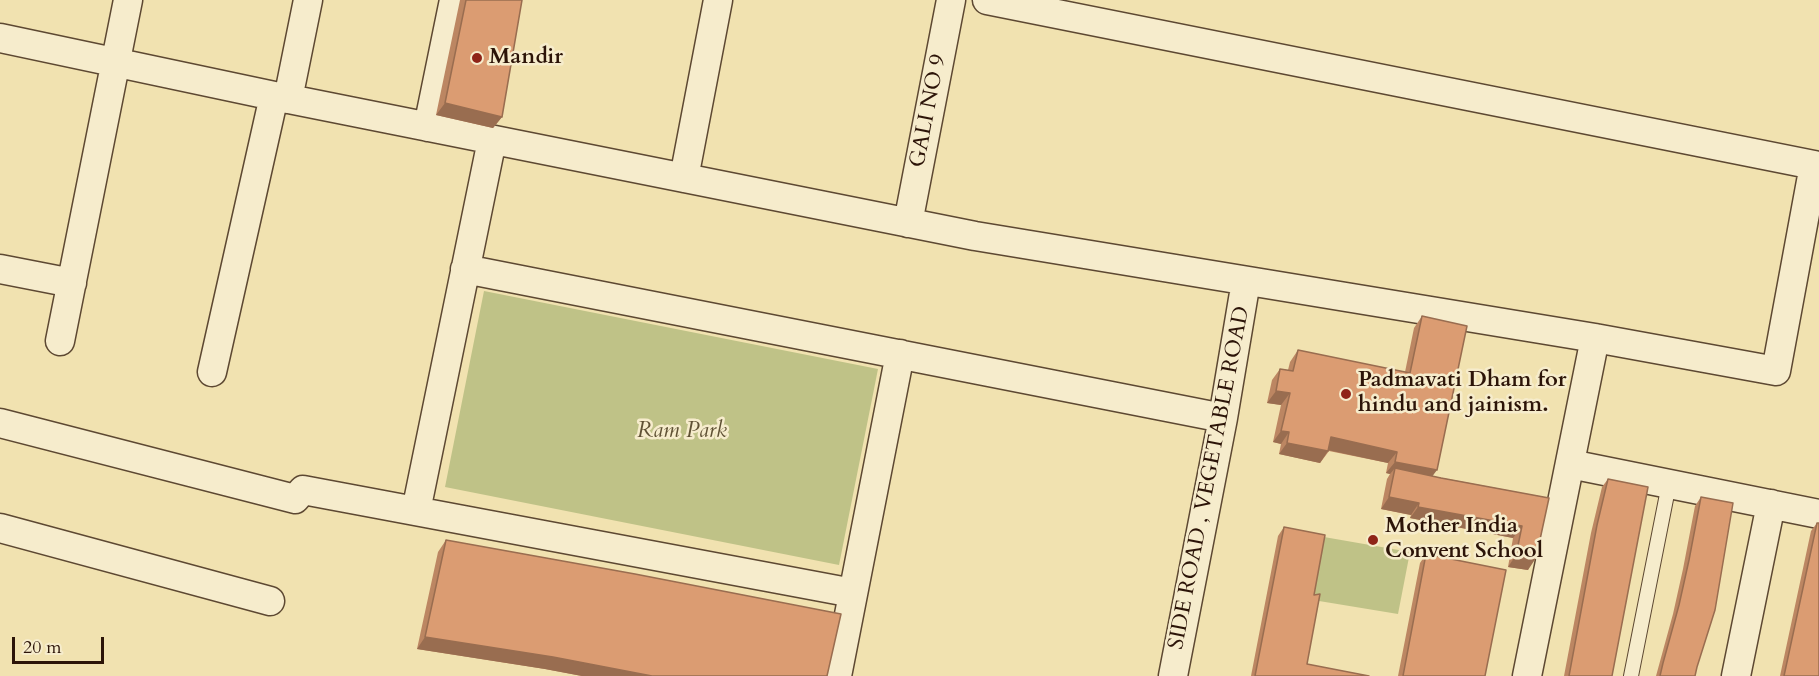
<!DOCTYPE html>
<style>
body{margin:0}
#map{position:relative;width:1819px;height:676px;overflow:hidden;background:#f1e2b0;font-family:Cardo,serif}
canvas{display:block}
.scale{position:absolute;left:12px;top:637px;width:92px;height:27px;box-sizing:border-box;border:3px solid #2c1408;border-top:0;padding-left:8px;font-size:18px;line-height:21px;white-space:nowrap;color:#2c1408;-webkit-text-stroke:4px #f6eccc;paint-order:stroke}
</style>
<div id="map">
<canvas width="1819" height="676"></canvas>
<div class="scale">20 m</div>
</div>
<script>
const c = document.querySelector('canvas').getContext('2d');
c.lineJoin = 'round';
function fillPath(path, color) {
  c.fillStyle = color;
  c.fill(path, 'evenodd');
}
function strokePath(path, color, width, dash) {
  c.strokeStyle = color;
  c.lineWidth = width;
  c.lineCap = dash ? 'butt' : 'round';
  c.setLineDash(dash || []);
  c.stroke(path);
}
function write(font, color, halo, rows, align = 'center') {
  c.font = font + ' Cardo,serif';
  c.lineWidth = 5;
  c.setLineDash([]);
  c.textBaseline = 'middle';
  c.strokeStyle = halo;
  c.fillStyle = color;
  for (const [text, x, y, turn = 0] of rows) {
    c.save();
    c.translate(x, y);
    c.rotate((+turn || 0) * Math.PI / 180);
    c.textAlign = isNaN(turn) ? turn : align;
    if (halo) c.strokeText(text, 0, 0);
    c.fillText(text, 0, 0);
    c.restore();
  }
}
fillPath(new Path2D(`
 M484 291 878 369 839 565 445 487Z
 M1324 537 1410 552 1398 614 1313 600Z`), '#bfc287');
const lane = new Path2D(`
 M1631 676 1669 484`);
const street = new Path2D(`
 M987 0 1819 166
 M0 38 274 96 975 236 1595 338 1776 371 1814 165
 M288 99 308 0
 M428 127 454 0
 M684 178 718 0
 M908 223 951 0
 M0 269 72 283
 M465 269 1223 418
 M60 341 128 0
 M212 372 274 96
 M0 423 295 499 303 490 853 593
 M1570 464 1819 514
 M416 511 492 140
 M0 528 270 601
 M837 676 900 354
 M1173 676 1223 418 1246 281
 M1527 676 1595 338
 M1736 676 1771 504`);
strokePath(lane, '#5d4832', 16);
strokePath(street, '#5d4832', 31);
strokePath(lane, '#f6eccc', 14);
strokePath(street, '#f6eccc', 28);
fillPath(new Path2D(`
 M460 0H522L502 117 493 128 436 115Z
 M1422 316 1432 476 1549 498 1528 570 1508 567 1513 538 1410 518 1411 515 1381 509 1387 479 1390 474 1386 473 1388 463 1329 451 1320 463 1279 454 1281 444 1273 442 1281 405 1267 403 1272 380 1280 369 1288 370 1290 362 1298 350 1405 372 1414 328Z
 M1608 479 1612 676H1564L1591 533 1602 487Z
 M1701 497 1697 667 1695 676H1656L1673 614 1683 569 1695 506Z
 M1817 523 1819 676H1780L1811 531Z
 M1284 527 1314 595 1307 664 1369 676H1251L1278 536Z
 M446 540 827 676H582L545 669 417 649 438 552Z
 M1426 554 1485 676H1398L1420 563Z`), '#bc8662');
fillPath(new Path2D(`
 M445 103 502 117 493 128 436 115Z
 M1276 391 1290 393 1281 405 1267 403Z
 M1281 431 1289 432 1281 444 1273 442Z
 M1331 437 1397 452 1388 463 1323 449Z
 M1287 443 1328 451 1320 463 1279 454Z
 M1395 462 1437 470 1428 482 1395 468 1390 474 1386 473Z
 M1389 497 1419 503 1411 515 1381 509Z
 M1418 507 1522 526 1513 538 1410 518Z
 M1516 555 1536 558 1528 570 1508 567Z
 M425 637 553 657 652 676H582L545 669 417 649Z`), '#996d50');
const building = new Path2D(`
 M466 0H522L502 117 445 103Z
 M1422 316 1467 326 1437 470 1395 462 1397 452 1331 437 1328 451 1287 443 1289 432 1281 431 1290 393 1276 391 1280 369 1293 371 1298 350 1410 373Z
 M1395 468 1441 478 1549 498 1536 558 1516 555 1522 526 1418 507 1419 503 1389 497Z
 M1608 479 1648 487 1612 676H1569L1597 525Z
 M1701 497 1733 503 1715 610 1697 667 1695 676H1660L1663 663 1679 605 1689 560Z
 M1817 523H1819V676H1784Z
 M1284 527 1325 535 1314 595 1320 594 1307 664 1369 676H1255Z
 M446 540 635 574 841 614 827 676H652L553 657 425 637Z
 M1426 554 1506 570 1485 676H1403Z`);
fillPath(building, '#db9c72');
strokePath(building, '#996d50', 1.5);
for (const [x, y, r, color] of [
 [477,58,6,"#8f2418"],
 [1346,394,6,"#8f2418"],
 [1373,540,6,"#8f2418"]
]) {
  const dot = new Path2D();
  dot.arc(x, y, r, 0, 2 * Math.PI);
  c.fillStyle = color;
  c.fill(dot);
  strokePath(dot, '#f6eccc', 2);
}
write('bold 22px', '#2c1408', '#f6eccc', [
 ["Mandir",489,58],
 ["Padmavati Dham for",1358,381],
 ["hindu and jainism.",1358,406],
 ["Mother India",1385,527],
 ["Convent School",1385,552]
], 'left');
write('22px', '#2c1408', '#f6eccc', [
 ["GALI NO 9",929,111,-79],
 ["SIDE ROAD , VEGETABLE ROAD",1210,478,-79]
]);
write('italic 22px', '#5f5134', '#f6eccc', [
 ["Ram Park",682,432]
]);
</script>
